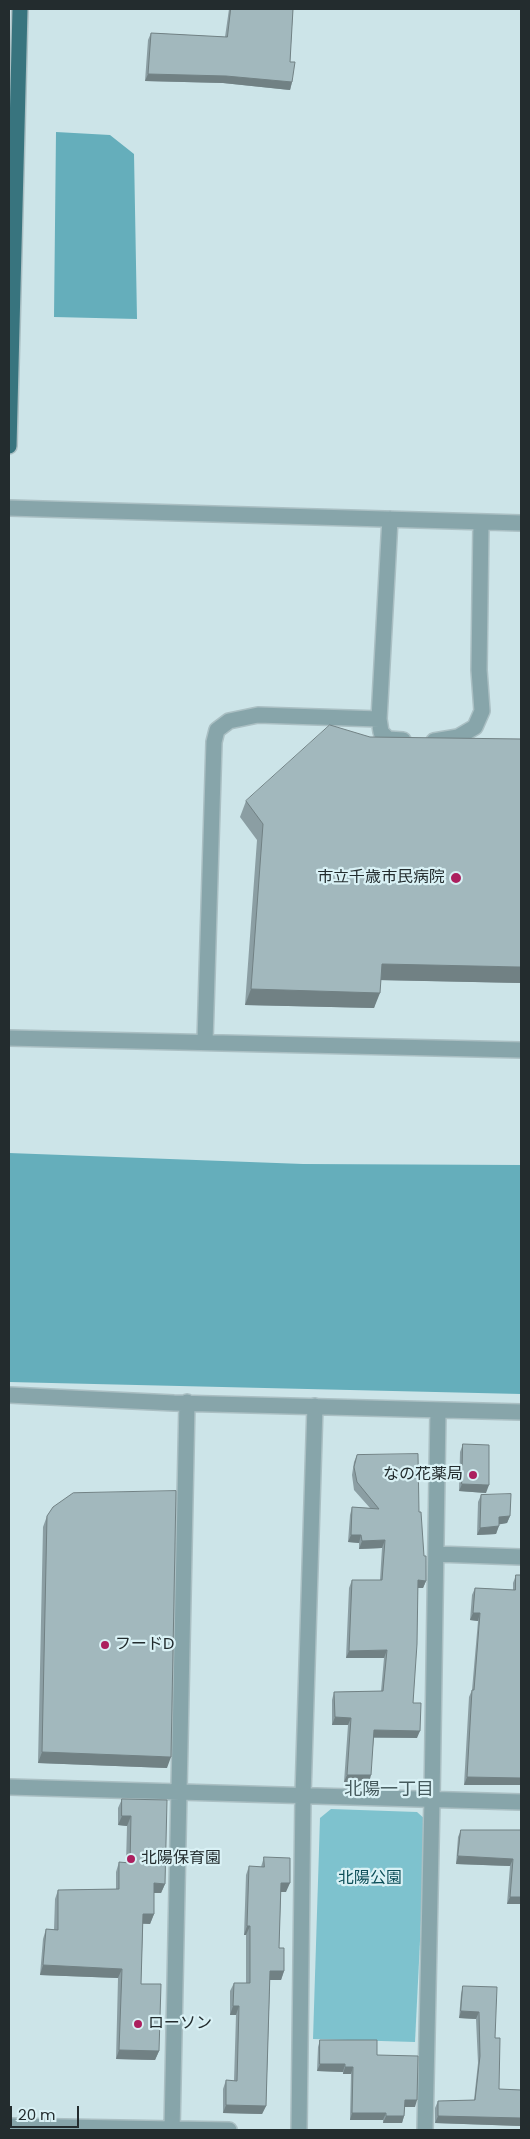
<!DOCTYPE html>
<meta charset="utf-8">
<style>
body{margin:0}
#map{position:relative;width:530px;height:2139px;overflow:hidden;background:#cce4e8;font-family:Poppins,sans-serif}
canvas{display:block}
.frame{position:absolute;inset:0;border:10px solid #232c2e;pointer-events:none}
.scale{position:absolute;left:10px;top:2106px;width:69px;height:22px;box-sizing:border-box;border:2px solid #232c2e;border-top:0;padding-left:6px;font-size:15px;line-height:18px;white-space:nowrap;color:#232c2e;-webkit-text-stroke:4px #d9f1f5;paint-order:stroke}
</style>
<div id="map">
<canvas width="530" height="2139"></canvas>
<div class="frame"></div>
<div class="scale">20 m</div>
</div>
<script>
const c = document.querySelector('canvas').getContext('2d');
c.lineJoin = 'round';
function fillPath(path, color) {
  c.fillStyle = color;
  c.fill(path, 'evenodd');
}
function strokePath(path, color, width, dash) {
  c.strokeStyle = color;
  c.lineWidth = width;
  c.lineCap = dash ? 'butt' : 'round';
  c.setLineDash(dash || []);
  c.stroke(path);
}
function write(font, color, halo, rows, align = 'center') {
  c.font = font + ' Poppins,"Noto Sans JP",sans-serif';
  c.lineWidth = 4.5;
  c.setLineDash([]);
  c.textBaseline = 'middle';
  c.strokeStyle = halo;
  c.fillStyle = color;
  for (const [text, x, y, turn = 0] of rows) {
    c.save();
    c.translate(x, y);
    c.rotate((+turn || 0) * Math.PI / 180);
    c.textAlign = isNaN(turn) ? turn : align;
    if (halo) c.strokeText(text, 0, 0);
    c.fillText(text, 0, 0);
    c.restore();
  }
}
fillPath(new Path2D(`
 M331 1809 417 1812 426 1820 415 2042 313 2039 320 1818Z`), '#7ec2ce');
fillPath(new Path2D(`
 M56 132 110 135 134 154 137 319 54 317Z
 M9 1153 303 1164 521 1165V1394L9 1382Z`), '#65aebb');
const minor = new Path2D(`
 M9 508 521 523
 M390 519 379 719 381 732 388 739 403 740
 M434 741 458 737 475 727 482 711 479 670 481 522
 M9 1038 521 1050
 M205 1041 214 742 217 730 229 721 258 715 379 719
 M9 1395 174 1403 521 1412
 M436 1554 521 1557
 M9 1787 521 1802
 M9 2126 229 2130
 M172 2130 187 1402
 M299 2130 303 1795 315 1406
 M425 2130 432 1799 438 1410`);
const major = new Path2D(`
 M9 446 20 9`);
strokePath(minor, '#aabfc3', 18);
strokePath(major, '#aabfc3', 18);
strokePath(minor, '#87a5aa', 15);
strokePath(major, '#38747e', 15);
fillPath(new Path2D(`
 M229 9H293L290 62 292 82 290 90 223 83 145 81 148 40 151 33 225 37Z
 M246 801 521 983 381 980 374 1008 245 1005 257 840 240 817Z
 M463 1444 486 1493 459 1491 460 1452Z
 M357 1455 419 1512 426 1581 423 1588H418L413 1703 417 1738H374L369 1783 344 1782 348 1725H332V1700L334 1692 381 1691 384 1658H346L349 1588 352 1580H380L382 1548 359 1549V1543L348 1542 350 1515 352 1507 370 1508 354 1490 352 1475 354 1462Z
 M481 1495 510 1516 507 1523 499 1524 496 1534 477 1535 478 1502Z
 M47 1516 167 1768 38 1763 43 1527Z
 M516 1575H521V1785H464L469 1697 472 1690 478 1621 470 1620 472 1595 475 1588 513 1590V1583Z
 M122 1799 165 1884 161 1893H154V1914L150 1924H143L141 1984 159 2051 155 2060 116 2059 118 1978 40 1975 43 1939 46 1929 54 1930 55 1899 58 1890 116 1889V1872L119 1862 126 1863 127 1826 118 1825V1808Z
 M461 1830H521V1904H507L510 1866 456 1864 458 1837Z
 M264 1857 286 1892H281L279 1948 284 1971 281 1980H270L266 2106 262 2114 223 2113V2089L226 2080 234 2081 236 2015H230V1991L234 1983H246V1935H244L246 1875 249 1866 261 1867Z
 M463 1986 495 2038 499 2089 521 2090V2126L435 2123V2108L438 2101 474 2100 478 2063 476 2019 459 2018 461 1994Z
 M320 2040 377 2055 415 2107H405L404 2116 402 2123H383V2120H350L351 2074H343V2072L317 2071 318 2047Z`), '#8b9ea3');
fillPath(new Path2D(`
 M148 74 226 76 292 82 290 90 223 83 145 81Z
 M382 964 521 967V983L376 980Z
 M251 989 380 993 374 1008 245 1005Z
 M462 1484 489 1485 486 1493 459 1491Z
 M510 1516 507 1523 496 1525 499 1517Z
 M499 1526 496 1534 477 1535 480 1528Z
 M351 1535H361L359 1543 348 1542Z
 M385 1540 382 1548 359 1549 362 1541Z
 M418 1580 426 1581 423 1588H415Z
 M473 1613H480L478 1621 470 1620Z
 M387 1650 384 1658H346L349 1651Z
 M335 1717 351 1718 348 1725H332Z
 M374 1730 420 1731 417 1738 372 1737Z
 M42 1752 171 1757 167 1768 38 1763Z
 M347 1775H371L369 1783 344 1782Z
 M467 1777 521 1778V1785H464Z
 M122 1816H131L127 1826 118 1825Z
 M458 1856 513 1859 510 1866 456 1864Z
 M154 1883 165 1884 161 1893H151Z
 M281 1883H290L286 1892H278Z
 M510 1897H521V1904H507Z
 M143 1914H154L150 1924 139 1923Z
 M247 1926H250L246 1935H244Z
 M43 1965 122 1969 118 1978 40 1975Z
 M270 1971H284L281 1980H267Z
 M233 2006H239L236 2015H230Z
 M461 2011 479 2012 476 2019 459 2018Z
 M119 2050 159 2051 155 2060 116 2059Z
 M320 2064H345L343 2072 317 2071Z
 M345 2067H353L351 2074H343Z
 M405 2100H417L415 2107H402Z
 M226 2105 266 2106 262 2114 223 2113Z
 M352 2113H386L383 2120H350Z
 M386 2116H404L402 2123H383Z
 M438 2116 521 2118V2126L435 2123Z`), '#718184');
const building = new Path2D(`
 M231 9H293L290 62H295L292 82 226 76 148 74 151 33 227 37Z
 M330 725 370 737 521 739V967L382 964 380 993 251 989 263 824 246 801Z
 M463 1444 489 1445V1485L462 1484Z
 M418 1454 419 1512H421L424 1556H426V1581L418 1580 417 1644 413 1703H421L420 1731 374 1730 371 1775H347L351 1718 335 1717 334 1692 383 1691 387 1650 349 1651 352 1580H382L385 1540 362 1541 361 1535H351L352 1507 379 1509 357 1482 354 1467 357 1455Z
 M176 1491 171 1757 42 1752 47 1516 53 1507 73 1493Z
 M511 1494 510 1516 499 1517V1526L480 1528 481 1495Z
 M516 1575H521V1778L467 1777 472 1690H474L480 1613H473L475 1588 515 1590Z
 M122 1799 167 1800 165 1884 154 1883V1914H143L141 1984H161L159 2051 119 2050 122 1969 43 1965 46 1929 58 1930V1890L119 1889V1862L130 1863 131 1816H122Z
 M461 1830H521V1897H510L513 1859 458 1856Z
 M264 1857 290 1858V1883H281L279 1948H284V1971H270L266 2106 226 2105V2080L237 2081 239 2006H233L234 1983H250V1926H247L249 1866 264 1867Z
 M463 1986 497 1987 495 2038H500L499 2089 521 2090V2118L438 2116V2101L475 2100 480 2056 479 2012 461 2011Z
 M320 2040H377V2055L418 2056 417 2100H405L404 2116H386V2113H352L353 2067H345V2064H320Z`);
fillPath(building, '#a2b8bd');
strokePath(building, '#718184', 1);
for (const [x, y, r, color] of [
 [456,878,6,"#ac1f5e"],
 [473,1475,5,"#ac1f5e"],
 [105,1645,5,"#ac1f5e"],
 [131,1859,5,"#ac1f5e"],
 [138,2024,5,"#ac1f5e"]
]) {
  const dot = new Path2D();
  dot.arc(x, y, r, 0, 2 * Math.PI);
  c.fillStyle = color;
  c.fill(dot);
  strokePath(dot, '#d9f1f5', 2);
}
write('16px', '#232c2e', '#d9f1f5', [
 ["市立千歳市民病院",445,878,"right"],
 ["なの花薬局",463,1475,"right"],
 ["フードD",115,1645],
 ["北陽保育園",141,1859],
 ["ローソン",148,2024]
], 'left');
write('16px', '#0c4e58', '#d9f1f5', [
 ["北陽公園",370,1879]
]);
write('18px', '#455a5d', '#d9f1f5', [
 ["北陽一丁目",389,1790]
]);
</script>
